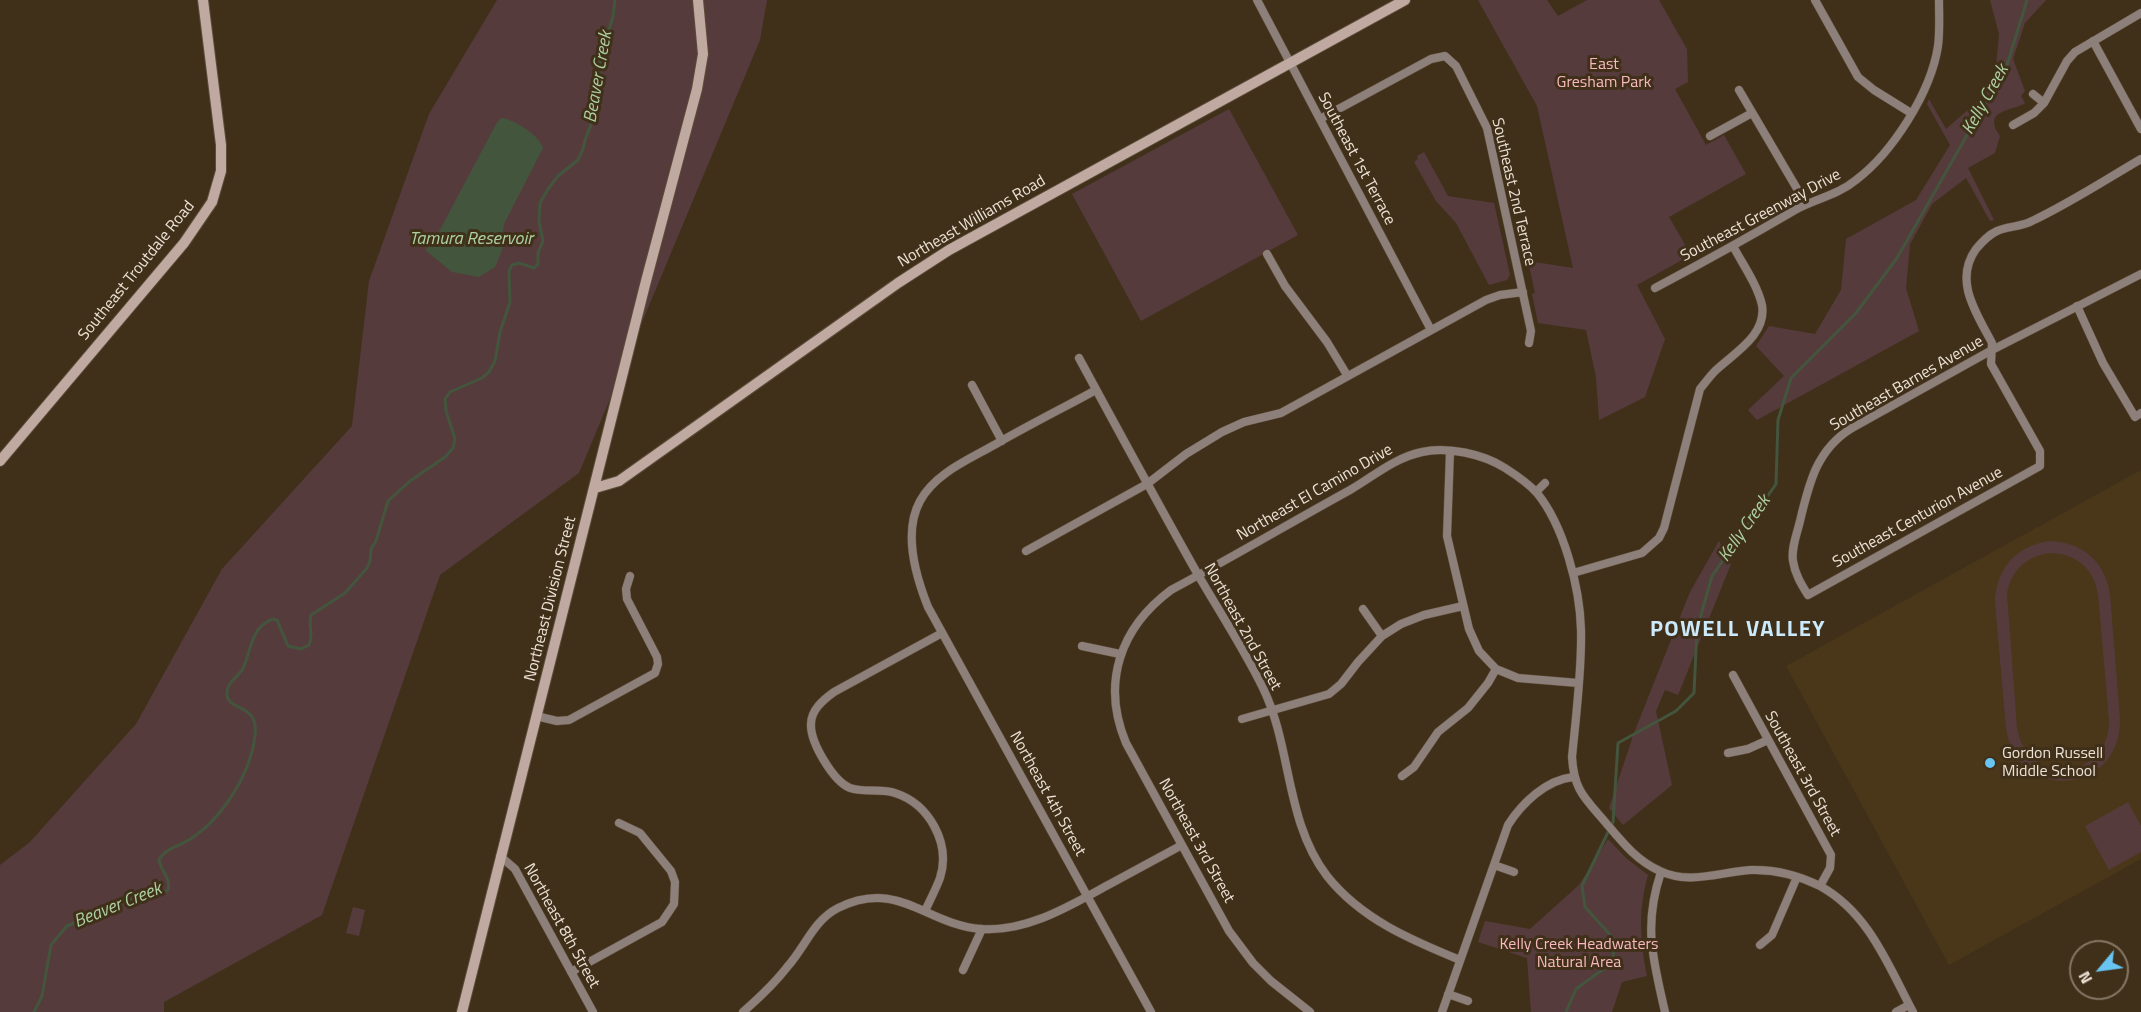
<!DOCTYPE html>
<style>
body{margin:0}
#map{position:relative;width:2141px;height:1012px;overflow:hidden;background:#40301a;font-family:"Titillium Web",sans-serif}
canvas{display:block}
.north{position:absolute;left:2069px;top:940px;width:60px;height:60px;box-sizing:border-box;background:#40301a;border:2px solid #857765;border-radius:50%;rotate:241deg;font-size:16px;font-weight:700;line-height:24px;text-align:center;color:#ece2d5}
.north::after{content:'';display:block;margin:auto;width:21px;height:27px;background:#68c4f0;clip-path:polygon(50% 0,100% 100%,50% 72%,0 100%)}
</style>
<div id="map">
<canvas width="2141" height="1012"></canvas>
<div class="north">N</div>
</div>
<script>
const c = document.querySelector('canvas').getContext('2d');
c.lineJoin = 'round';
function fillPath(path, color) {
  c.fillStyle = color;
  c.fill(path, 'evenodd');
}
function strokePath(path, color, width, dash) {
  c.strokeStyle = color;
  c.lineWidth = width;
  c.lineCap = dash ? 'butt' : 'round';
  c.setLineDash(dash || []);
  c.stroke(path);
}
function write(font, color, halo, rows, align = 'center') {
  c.font = font + ' "Titillium Web",sans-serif';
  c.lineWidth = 6;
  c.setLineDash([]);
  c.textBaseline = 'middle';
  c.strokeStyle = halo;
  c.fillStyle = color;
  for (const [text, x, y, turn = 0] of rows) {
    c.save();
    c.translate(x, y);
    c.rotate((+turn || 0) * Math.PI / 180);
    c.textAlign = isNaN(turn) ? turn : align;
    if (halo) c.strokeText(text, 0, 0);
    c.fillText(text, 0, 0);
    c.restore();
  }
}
fillPath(new Path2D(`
 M2141 470V859L1949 965 1786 666Z`), '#4a3619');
fillPath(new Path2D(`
 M497 0H767L760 40 579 473 440 575 322 915 164 1002V1012H0V865L30 842 136 724 222 569 352 426 369 281 429 114Z
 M1478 0H1547L1558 16 1587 0H1659L1687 49 1688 82 1675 89 1706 145 1724 135 1746 174 1669 217 1691 255 1637 285 1665 339 1645 397 1599 420 1596 377 1586 330 1538 323 1532 294 1535 293 1528 261 1573 268 1537 106Z
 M1990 0H2046L2025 23 2013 59 2025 91 2021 96 2025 103C2014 111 1981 109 2000 136L1995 153 1968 168 1994 220 1990 221 1966 178 1932 204 1910 244 1906 288 1919 331 1757 420 1748 410 1784 376 1756 346 1769 326 1815 334 1841 290 1846 239 1916 200 1950 145 1927 104 1929 99 1946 129 1986 94 1996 67 1999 34Z
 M1229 109 1298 235 1141 321 1072 194Z
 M1424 152 1448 196 1494 203 1510 275 1507 280 1489 285 1456 223 1436 201 1414 162 1418 159 1417 156Z
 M1719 541 1731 564 1678 695 1665 690 1656 711 1672 785 1623 825 1609 808 1634 733 1690 592Z
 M2049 541C2082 542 2105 561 2110 594L2120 719C2121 795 2019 804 2006 729L1995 602C1996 569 2016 546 2049 541ZM2049 553C2075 553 2094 568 2098 594L2109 720C2110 781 2027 788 2017 728L2007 594C2011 571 2025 557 2049 553Z
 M2128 802 2141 826V852L2109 870 2085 826Z
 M1608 839 1626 858 1648 875C1638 910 1640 941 1647 976L1622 982 1612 1012H1531L1527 958 1478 942 1485 921 1530 929 1579 885Z
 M353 907 365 910 359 936 346 933Z`), '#563b3d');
fillPath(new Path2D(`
 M501 118C514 119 539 135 543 148L504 224 503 232 507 238 495 267 479 277 452 272 425 250 433 243 496 124Z`), '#43553c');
strokePath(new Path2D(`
 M34 1012 42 996 51 945 67 926 141 895 162 893 168 890C171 877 161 872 159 860 166 847 181 846 192 838 223 817 251 773 255 735 259 703 228 711 227 695 226 682 238 678 243 668 249 656 250 641 258 630 261 625 267 622 272 619L277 620 288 646 301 649 309 645C314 634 308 625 311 615L345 593 367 568 370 561 371 549 376 541 388 501 410 481 445 457 453 448 455 439 446 411 445 399 450 392 482 378 489 372 495 361 500 332 510 302 509 271 512 265 519 263 534 268 538 264V253L543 241 539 221 540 203 548 189 558 176 578 160 583 149 585 140 596 112 600 61 613 16 615 0
 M1566 1012 1576 989 1613 962 1614 939 1585 907 1582 886 1613 822 1618 743 1676 711 1694 693 1697 629 1712 576 1776 484 1778 420 1791 378 1856 313 1897 258 2007 65 2027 0`), '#43553c', 3);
const street = new Path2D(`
 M1257 0 1431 330
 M1815 0 1858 77 1874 90 1911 113
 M2093 41 2141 129
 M1739 90 1806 204
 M2033 94 2044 103
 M1320 119 1431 59 1445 56 1456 66 1487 128 1531 331 1529 343
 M2013 125 2034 113 2044 103 2067 61 2075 52 2141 13
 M1710 136 1752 113
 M2141 159C2105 180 2070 203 2032 221 2021 227 2008 226 1997 231 1988 235 1982 242 1976 249 1953 281 1977 314 1992 343L1991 364 2040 451V466L1808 595C1801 584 1795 574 1793 561 1791 548 1797 534 1800 521 1809 483 1817 449 1852 428L1992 350 2141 274
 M1267 254 1285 286 1327 342 1347 375
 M1655 288C1702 263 1749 237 1795 210 1815 199 1838 195 1856 180 1893 152 1931 92 1938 46 1940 31 1939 15 1939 0
 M2077 306 2103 363 2135 417 2141 413
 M1079 358C1118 430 1157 502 1197 573 1219 611 1244 649 1263 688 1292 748 1285 821 1327 876 1361 919 1411 940 1460 960
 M972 385 1002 441
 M1096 390C1063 408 1029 425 996 444 970 459 935 473 920 501 903 532 916 577 928 607L1151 1012
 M1450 451 1447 536 1469 629 1479 651 1496 669 1518 678 1578 683
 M1536 492 1545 483
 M1026 551 1147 484 1186 454 1222 432 1244 422 1281 413 1486 300 1500 295 1523 292
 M1573 573 1642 553 1659 538 1664 528 1700 389C1705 383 1710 376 1715 371 1734 353 1767 335 1762 305 1757 284 1743 265 1733 246
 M1363 609 1382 636
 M1082 646 1120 654
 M1733 675 1831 855 1830 868 1820 886
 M536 716 557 721 569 720 655 673 658 664 657 657 627 599 626 589 630 576
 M1242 719 1329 694 1341 684 1358 662 1382 636 1401 624 1424 615 1463 606
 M1728 753 1748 749 1768 740
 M1402 776 1414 767 1438 732 1468 708 1488 683 1496 669
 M500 856 515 869 593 1012
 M1494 865 1514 872
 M1661 872C1643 926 1653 959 1665 1012
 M925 911C930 900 936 889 940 878 951 843 929 804 895 793 881 788 865 793 850 788 833 781 810 742 811 724 811 710 823 700 834 692L942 633
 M1760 945 1772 935 1797 877
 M963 970 982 929
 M571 972 662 922 674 904 675 882 671 871 640 833 619 823
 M1448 994 1468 1001
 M743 1012C759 998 775 983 788 966 805 947 814 920 838 908 899 878 926 925 982 929 1028 932 1071 905 1110 884 1134 871 1158 858 1182 845
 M1310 1012 1271 981 1253 963 1229 931 1126 743C1101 683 1120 628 1171 590 1231 558 1290 523 1350 490 1374 476 1394 458 1422 452 1447 446 1483 454 1505 468 1516 475 1528 483 1537 493 1564 526 1580 588 1581 630 1582 670 1576 716 1572 757 1574 791 1585 798 1606 823 1622 842 1637 861 1660 871 1689 885 1720 872 1750 870 1774 869 1798 875 1820 886 1869 913 1888 965 1913 1012
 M1442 1012 1508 825C1522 803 1546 780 1573 777
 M1896 1012 1909 1005`);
const secondary = new Path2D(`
 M0 461 184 243 212 202 221 171V145L203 0
 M595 488 619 481 898 283 949 250 1405 0
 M462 1012 646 281 697 89 703 54 698 0`);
strokePath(street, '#5c4c38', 9);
strokePath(secondary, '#5c4c38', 12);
strokePath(street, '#8d7f79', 8);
strokePath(secondary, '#bfa9a0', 10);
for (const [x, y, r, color] of [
 [1990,763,6,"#68c4f0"]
]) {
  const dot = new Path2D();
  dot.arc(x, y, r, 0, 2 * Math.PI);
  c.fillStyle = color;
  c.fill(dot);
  strokePath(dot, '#40301a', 2);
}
write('16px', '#f9b8be', '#40301a', [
 ["East",1604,65],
 ["Gresham Park",1604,83],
 ["Kelly Creek Headwaters",1579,945],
 ["Natural Area",1579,963]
]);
write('16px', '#ece2d5', '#40301a', [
 ["Southeast 1st Terrace",1356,159,62],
 ["Southeast 2nd Terrace",1513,192,77],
 ["Southeast Greenway Drive",1761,216,-28],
 ["Northeast Williams Road",972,222,-30],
 ["Southeast Troutdale Road",137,271,-51],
 ["Southeast Barnes Avenue",1907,384,-30],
 ["Northeast El Camino Drive",1315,493,-30],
 ["Southeast Centurion Avenue",1918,518,-29],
 ["Northeast Division Street",551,599,-76],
 ["Northeast 2nd Street",1242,627,61],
 ["Southeast 3rd Street",1802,774,61],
 ["Northeast 4th Street",1047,794,61],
 ["Northeast 3rd Street",1196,841,61],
 ["Northeast 8th Street",561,926,61]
]);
write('16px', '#ece2d5', '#40301a', [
 ["Gordon Russell",2002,754],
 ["Middle School",2002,772]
], 'left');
write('italic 18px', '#acd0a0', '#40301a', [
 ["Beaver Creek",599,77,-80],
 ["Kelly Creek",1986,100,-61],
 ["Tamura Reservoir",471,240],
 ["Kelly Creek",1745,529,-55],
 ["Beaver Creek",118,906,-22]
]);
c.letterSpacing = '1.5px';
write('bold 22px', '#cbeafb', '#40301a', [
 ["POWELL VALLEY",1738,631]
]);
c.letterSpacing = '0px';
</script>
